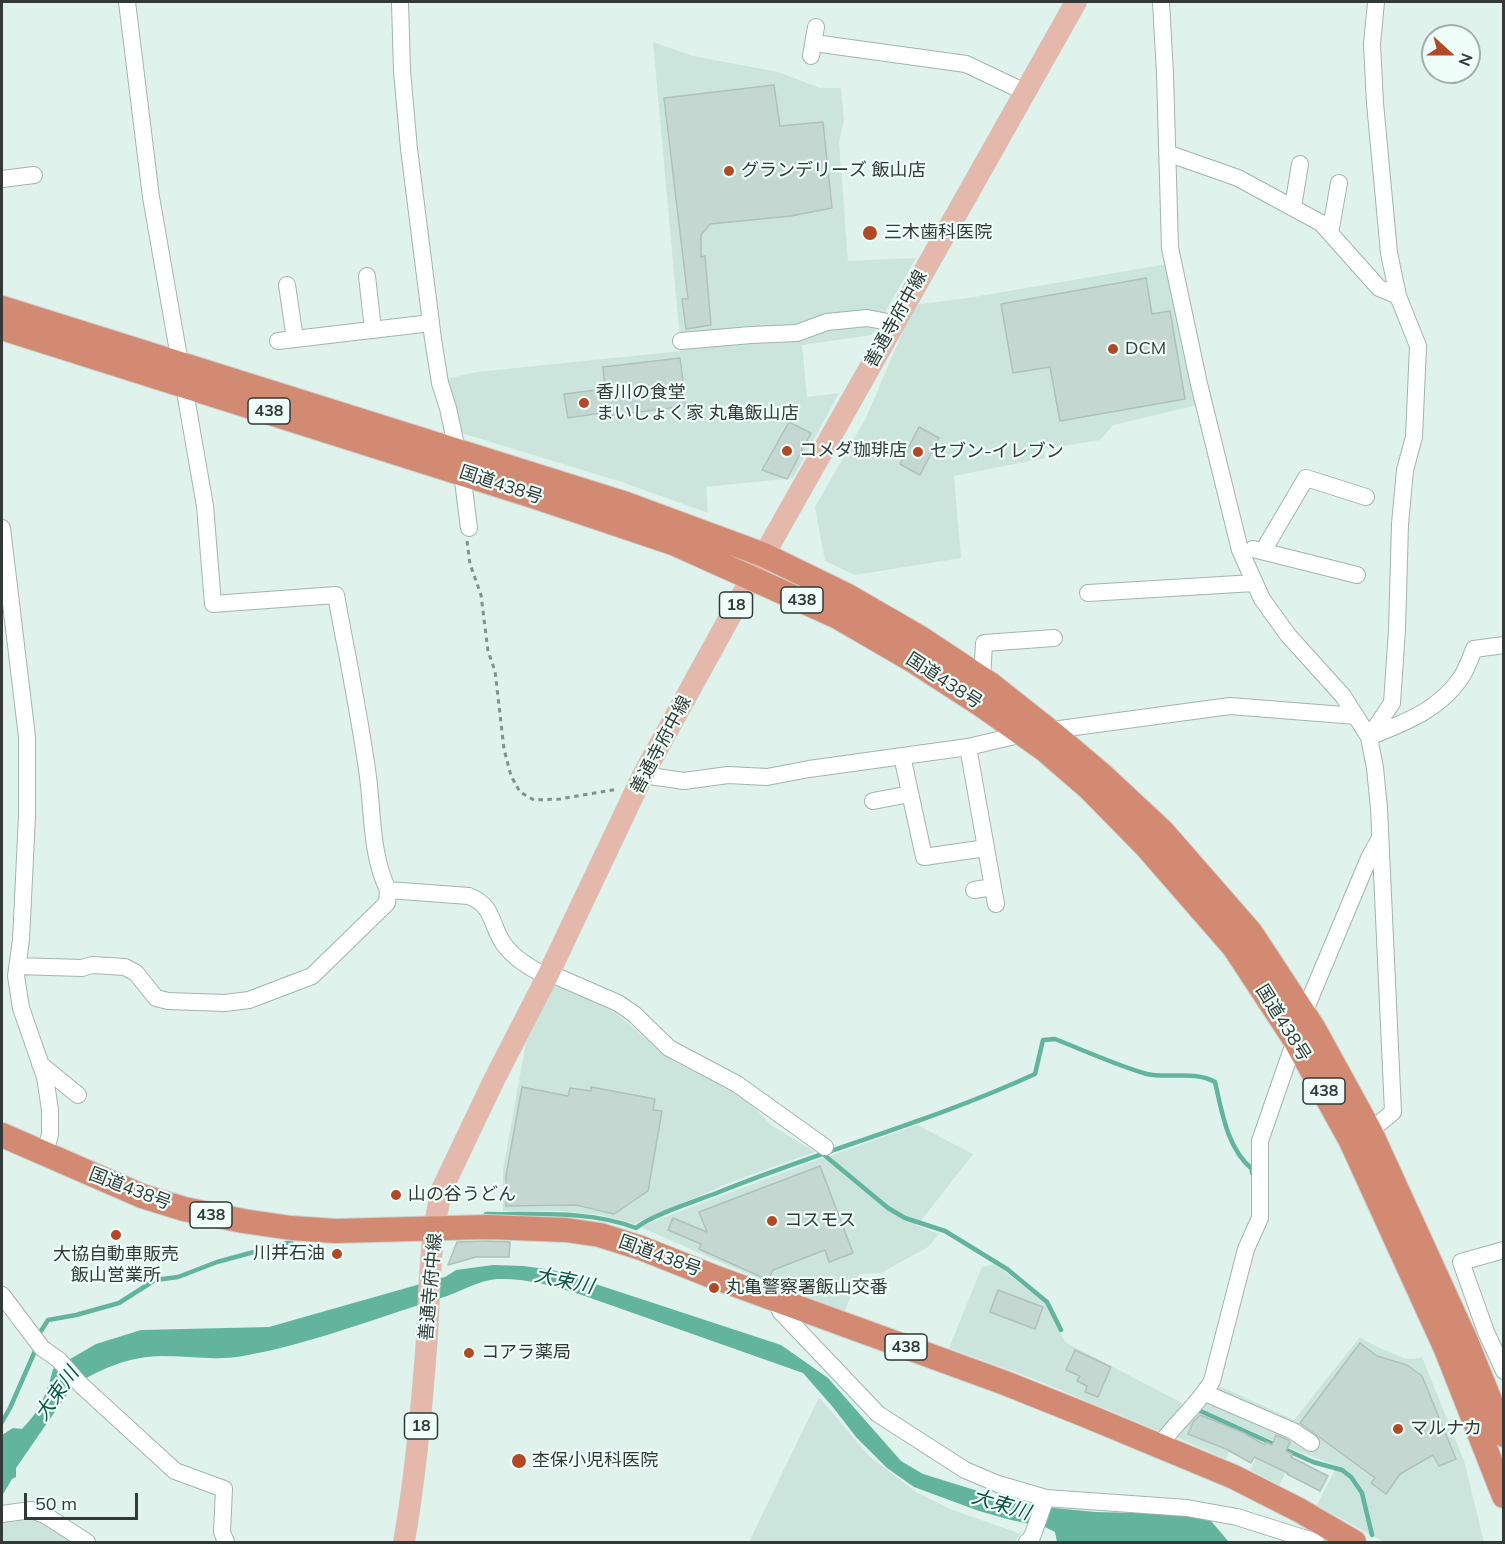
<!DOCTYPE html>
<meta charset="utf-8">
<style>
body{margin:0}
#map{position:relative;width:1505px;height:1544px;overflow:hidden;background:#dff2ec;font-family:Mulish,sans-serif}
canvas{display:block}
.frame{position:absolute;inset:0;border:3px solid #323937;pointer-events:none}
.north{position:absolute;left:1421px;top:24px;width:60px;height:60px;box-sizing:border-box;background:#effef9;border:2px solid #a3afab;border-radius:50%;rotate:111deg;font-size:16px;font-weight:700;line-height:24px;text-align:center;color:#323937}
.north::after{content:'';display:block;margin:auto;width:21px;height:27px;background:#b14926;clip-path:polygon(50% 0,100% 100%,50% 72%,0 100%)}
.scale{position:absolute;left:24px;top:1493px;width:114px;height:27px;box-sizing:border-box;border:3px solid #323937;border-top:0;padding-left:8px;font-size:18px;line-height:21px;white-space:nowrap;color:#323937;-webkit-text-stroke:4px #effef9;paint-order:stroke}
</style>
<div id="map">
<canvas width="1505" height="1544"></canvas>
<div class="frame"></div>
<div class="north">N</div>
<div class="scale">50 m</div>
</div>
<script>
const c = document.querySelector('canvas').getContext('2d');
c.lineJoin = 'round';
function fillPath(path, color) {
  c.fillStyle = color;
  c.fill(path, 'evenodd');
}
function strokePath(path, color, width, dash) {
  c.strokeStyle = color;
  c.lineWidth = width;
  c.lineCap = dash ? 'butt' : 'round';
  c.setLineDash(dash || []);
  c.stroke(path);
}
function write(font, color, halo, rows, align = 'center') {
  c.font = font + ' Mulish,"Noto Sans JP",sans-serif';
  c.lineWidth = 4.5;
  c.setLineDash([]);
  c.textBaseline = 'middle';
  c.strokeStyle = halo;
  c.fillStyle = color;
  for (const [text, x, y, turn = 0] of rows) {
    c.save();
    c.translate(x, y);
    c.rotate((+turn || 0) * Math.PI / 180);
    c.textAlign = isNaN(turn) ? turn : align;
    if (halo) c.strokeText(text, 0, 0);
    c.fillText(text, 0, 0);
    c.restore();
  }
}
fillPath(new Path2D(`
 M653 42 693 56 778 72 820 88H841L844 121 839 142 848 261 916 258 872 335 802 345 807 397 839 393 793 478 706 487 708 513 622 482 458 432 447 379 477 372 681 351Z
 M1167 264 1198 405 1113 425 1100 440 1044 449 1045 458 954 476 961 558 855 575 825 561 815 507 866 418 914 305 968 298Z
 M553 984 608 1007 673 1061 731 1091 752 1105 771 1125 815 1152 731 1182 634 1224 602 1215 562 1211H503V1170L526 1042Z
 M917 1125 973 1154 920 1222H916V1225L939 1234 928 1247 881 1273 859 1274 845 1311 771 1284 640 1227 673 1214 822 1158 829 1161 833 1159 830 1156Z
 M995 1264 1046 1304 1065 1342 1184 1404 1161 1432 1034 1379 949 1348 982 1267Z
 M1360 1337 1373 1345 1404 1358 1414 1359 1422 1357 1464 1461 1484 1542H1384L1317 1505 1337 1466 1292 1449 1198 1408 1215 1384 1294 1420Z
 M819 1397 869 1456 916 1492 950 1509 1021 1534 1014 1542H749Z
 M1196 1411 1239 1430 1226 1459 1174 1436Z
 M1265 1441 1293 1453 1294 1457 1279 1485 1250 1470Z
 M35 1516 81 1542H2V1519Z`), '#cbe5dd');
fillPath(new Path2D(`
 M493 1265 523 1266 553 1270 781 1345 828 1378 901 1461 923 1474 1007 1500 1044 1507 1096 1512 1179 1514 1211 1521 1229 1542H1057L1055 1532 1045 1527 1011 1520 979 1511 914 1487 887 1468 856 1437 832 1406 803 1373 582 1295C554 1286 526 1278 497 1279 478 1280 459 1293 441 1298 376 1318 310 1344 243 1356 217 1361 188 1356 161 1356 130 1356 97 1370 72 1387L16 1468V1477L12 1479 2 1496V1435L13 1428 22 1429C40 1411 47 1393 53 1369L96 1344 141 1330 269 1327 445 1277 456 1270Z`), '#62b49d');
strokePath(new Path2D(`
 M823 1154 888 1208 905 1218 945 1231 1007 1269 1047 1302 1061 1330
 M486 1214C536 1215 589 1210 636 1228 651 1215 699 1200 719 1192 823 1150 933 1121 1035 1074L1043 1040 1055 1039C1083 1050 1118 1066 1147 1074 1169 1079 1194 1070 1215 1082 1222 1112 1227 1148 1252 1169V1173
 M41 1331 48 1320 76 1315 119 1303 155 1280 178 1277 217 1262 291 1242
 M1196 1409 1313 1462 1342 1470 1351 1477 1362 1493 1372 1535
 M2 1422 10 1408 35 1351`), '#62b49d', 4.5);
const building = new Path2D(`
 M774 85 780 126 823 122 832 208 791 216 710 224 701 235V257L705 256 711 325 686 329 682 299H688L664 98Z
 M1146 278 1152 314 1170 311 1185 399 1060 421 1050 367 1013 373 1001 304Z
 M680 358 686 406 608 416V412L568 418 564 394 605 389 603 367Z
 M789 422 811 433 787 479 762 470Z
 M919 427 939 438 920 475 900 464Z
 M522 1087 568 1096 570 1088 591 1091V1087L655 1099 653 1110 662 1111 648 1191 614 1214 576 1205 506 1206V1176Z
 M820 1166 853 1253 829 1262 825 1250 773 1270 768 1280 699 1249 701 1244 668 1230 673 1218 707 1232 699 1212Z
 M487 1241 510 1242 509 1257H476L448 1265 457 1242Z
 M998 1290 1043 1307 1035 1329 990 1312Z
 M1360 1343 1377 1356 1407 1365 1422 1376 1456 1459 1439 1466 1433 1455 1400 1474 1386 1494 1371 1483 1375 1478 1300 1423Z
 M1075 1350 1111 1367 1098 1397 1085 1392 1087 1386 1077 1381 1080 1376 1066 1370Z
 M1200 1415 1244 1433 1265 1445 1266 1442 1272 1445 1276 1435 1288 1440 1290 1442 1286 1451 1292 1454 1291 1457 1328 1476 1320 1491 1287 1474 1288 1473 1254 1457 1251 1463 1226 1449 1188 1434 1193 1422Z`);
fillPath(building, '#c5d7d1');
strokePath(building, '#afc1bb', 1.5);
const minor = new Path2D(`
 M127 2 151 197 205 506 213 604 336 595C347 656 360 716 368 777 373 815 371 855 388 890L469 896C494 906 490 923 503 943 514 959 531 968 547 977
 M400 2 402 71 409 149 433 339 440 383 448 408 462 473 469 528
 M1161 2 1165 74 1170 248 1199 384 1240 550 1262 599 1288 635 1343 696 1369 737 1375 768 1379 808 1393 1112 1370 1131 1361 1136
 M814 43 966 64 1025 92
 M811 56 816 27
 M1167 153 1238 178 1321 223 1379 288 1398 296
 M2 179 34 175
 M1293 207 1300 164
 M1330 233 1339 183
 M367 276 373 330
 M287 285 295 339
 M278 341 431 323
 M681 341 751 335 797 333 827 322 867 318 893 323
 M2 528 27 737V816L21 940 16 976 21 1008 45 1077 50 1110V1135L44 1154
 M1253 549 1357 575
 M1263 551 1306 478 1366 497
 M1088 593 1254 583
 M982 679 984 643 1054 638
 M1369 737 1392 703 1397 630 1400 524 1405 470 1414 437 1418 346 1398 296 1389 253 1375 103 1372 44 1376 2
 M1369 737C1403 723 1438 711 1460 679 1466 671 1470 659 1474 649L1504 645
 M968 747 996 904
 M902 756 924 857 986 848
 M643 775 684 781 728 775 767 777 809 769 968 747 1023 734 1230 706 1356 716
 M873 801 910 794
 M974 890 993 887
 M17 966 82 968 92 965 125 967 136 973 156 998 168 1001 225 1003 249 1000 312 976 387 903 388 890
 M549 973 618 1003 634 1014 669 1048 737 1084 825 1147
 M1304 1013 1369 858 1379 840
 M40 1064 78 1095
 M1504 1250 1461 1262 1486 1332 1504 1371
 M2 1295 42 1348 59 1360 80 1384 175 1471 224 1489 222 1532 226 1542
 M777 1300 780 1311 878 1414 965 1470 998 1484 1046 1498 1187 1508 1237 1517 1316 1542
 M1205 1393 1293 1431 1311 1443
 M1159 1446C1175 1423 1198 1405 1212 1381L1246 1249 1260 1218V1141L1295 1040
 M2 1514 31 1510 45 1515 87 1542
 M1027 1542 1032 1537 1046 1498`);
const major = new Path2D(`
 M404 1542C416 1474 422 1406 427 1337 430 1287 429 1235 443 1187L494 1080 549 973 643 775 764 555 1076 2`);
const highway = new Path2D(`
 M2 308 626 504 764 555 846 595 922 639 990 684 1057 737 1103 776 1162 831 1251 933 1314 1029 1370 1131 1466 1341 1504 1435
 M2 328 536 497 673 543 838 617 912 660 980 704 1045 750 1090 789 1146 846 1234 947 1295 1040 1351 1141 1446 1349 1504 1496
 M2 1135 142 1196 184 1209 243 1221 291 1228 335 1231 487 1227 566 1230 600 1235 641 1248 714 1277 1005 1383 1085 1415 1234 1477 1299 1510 1354 1542`);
strokePath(minor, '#a2b4ae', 18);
strokePath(major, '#cecfcf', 22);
strokePath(highway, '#cecfcf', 26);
strokePath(new Path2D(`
 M467 541 470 564 481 595 488 651 495 671 504 749 511 776 520 792 534 800 560 799 618 789`), '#84908c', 3, [4.5, 4.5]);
strokePath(minor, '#fff', 16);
strokePath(major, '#e4b9ab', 21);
strokePath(highway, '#d28a73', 24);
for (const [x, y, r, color] of [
 [729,171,6,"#b14926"],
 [870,233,8,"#b14926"],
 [1113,349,6,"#b14926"],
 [584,403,6,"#b14926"],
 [787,451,6,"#b14926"],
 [918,452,6,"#b14926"],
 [396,1195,6,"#b14926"],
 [772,1221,6,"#b14926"],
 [116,1235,6,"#b14926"],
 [337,1254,6,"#b14926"],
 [714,1288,6,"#b14926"],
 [469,1353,6,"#b14926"],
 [1398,1429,6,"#b14926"],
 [519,1461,8,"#b14926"]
]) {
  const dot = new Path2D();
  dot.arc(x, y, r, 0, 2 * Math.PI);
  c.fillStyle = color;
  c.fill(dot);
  strokePath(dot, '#effef9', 2);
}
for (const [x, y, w] of [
 [269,411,42],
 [802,600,42],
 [736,605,33],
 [1324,1091,42],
 [211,1215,42],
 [906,1347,42],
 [421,1426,33]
]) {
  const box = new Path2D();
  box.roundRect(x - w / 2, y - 13, w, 26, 4.5);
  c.fillStyle = '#effef9';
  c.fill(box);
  strokePath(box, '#323937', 1.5);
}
write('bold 16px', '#323937', null, [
 ["438",269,411],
 ["438",802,600],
 ["18",736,605],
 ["438",1324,1091],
 ["438",211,1215],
 ["438",906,1347],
 ["18",421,1426]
]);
write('18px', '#323937', '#effef9', [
 ["グランデリーズ 飯山店",741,171],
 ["三木歯科医院",884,233],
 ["DCM",1125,349],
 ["香川の食堂",596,393],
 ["まいしょく家 丸亀飯山店",596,414],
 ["コメダ珈琲店",799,451],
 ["セブン-イレブン",930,452],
 ["山の谷うどん",408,1195],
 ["コスモス",784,1221],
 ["川井石油",325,1254,"right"],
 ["大協自動車販売",116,1255,"center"],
 ["飯山営業所",116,1276,"center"],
 ["丸亀警察署飯山交番",726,1288],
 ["コアラ薬局",481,1353],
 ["マルナカ",1410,1429],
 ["杢保小児科医院",532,1461]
], 'left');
write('18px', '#323937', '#effef9', [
 ["善通寺府中線",896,319,-61],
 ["国道438号",501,485,18],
 ["国道438号",944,681,33],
 ["善通寺府中線",661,745,-62],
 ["国道438号",1283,1023,58],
 ["国道438号",130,1189,21],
 ["国道438号",660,1256,20],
 ["善通寺府中線",431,1287,-85]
]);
write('italic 20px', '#105545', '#effef9', [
 ["大束川",564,1281,12],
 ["大束川",57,1394,-55],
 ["大束川",1001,1505,17]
]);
</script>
